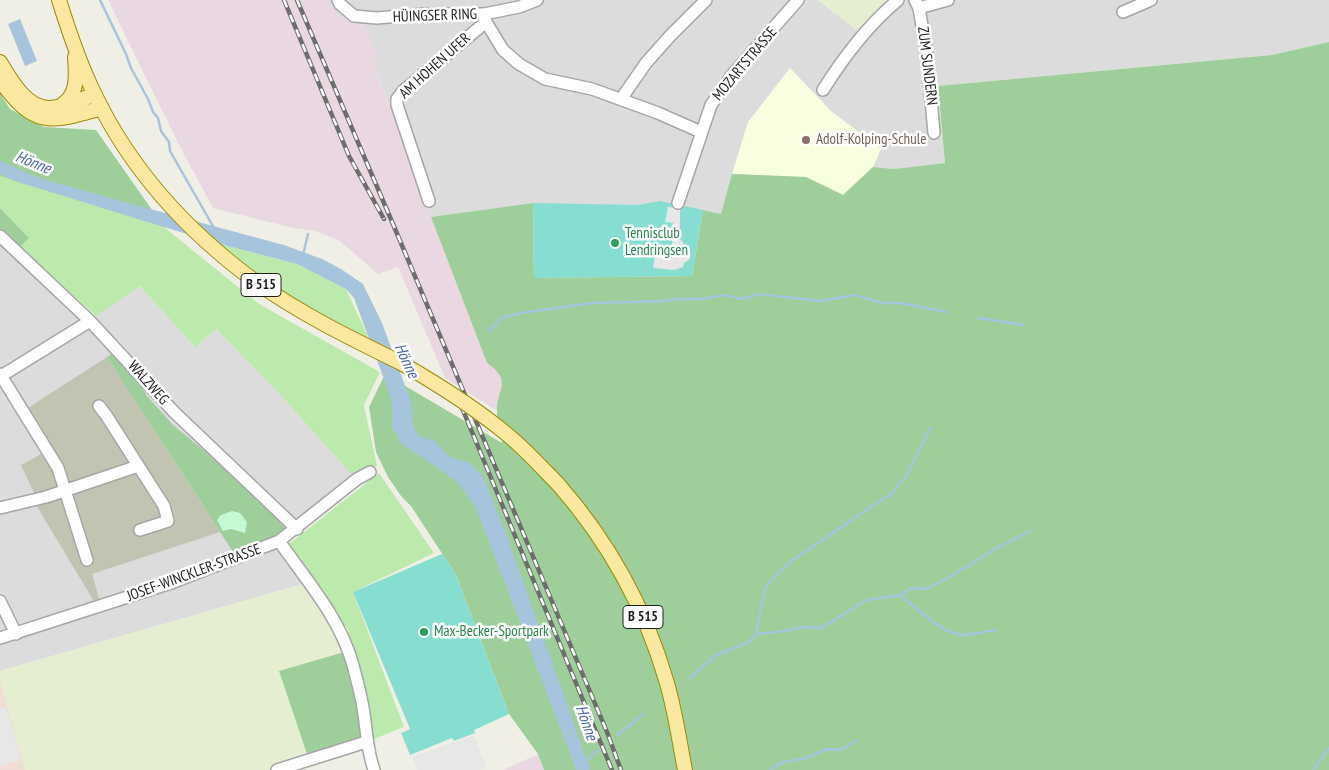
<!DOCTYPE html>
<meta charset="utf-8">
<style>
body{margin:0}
canvas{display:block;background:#f0efe6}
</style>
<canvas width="1329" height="770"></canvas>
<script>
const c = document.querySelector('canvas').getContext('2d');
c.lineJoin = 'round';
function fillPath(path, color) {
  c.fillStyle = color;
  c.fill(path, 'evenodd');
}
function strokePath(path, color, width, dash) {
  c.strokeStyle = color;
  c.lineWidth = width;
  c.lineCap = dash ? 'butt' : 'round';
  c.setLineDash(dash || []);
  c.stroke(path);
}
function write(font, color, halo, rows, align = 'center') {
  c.font = font + ' "PT Sans Narrow",sans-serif';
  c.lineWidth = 5;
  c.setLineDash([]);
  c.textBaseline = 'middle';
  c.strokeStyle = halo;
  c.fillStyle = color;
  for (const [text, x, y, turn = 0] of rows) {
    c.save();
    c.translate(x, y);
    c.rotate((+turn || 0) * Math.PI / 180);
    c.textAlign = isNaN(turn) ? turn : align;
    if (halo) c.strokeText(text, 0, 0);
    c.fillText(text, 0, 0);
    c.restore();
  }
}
fillPath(new Path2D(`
 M326 0H1329V42L1272 55 938 86 945 163 894 169 873 167 843 195 721 214 704 210 533 203 431 217 403 138 372 61 366 26 354 23 338 15 328 6Z
 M0 236 90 320 140 286 195 347 216 329 276 390 353 476 272 539 303 584 0 671Z`), '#dddcdc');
fillPath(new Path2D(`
 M0 679 25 770H0Z`), '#f0ddd5');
fillPath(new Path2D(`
 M108 0H326L329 6 338 15 354 23 366 26 378 58 372 62 403 138 431 217 487 363 498 370 503 384 497 411 445 378 398 267 378 274 340 241 316 231 293 228 213 208 180 147Z
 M538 754 544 770H504Z`), '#e9d8e2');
fillPath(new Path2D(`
 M790 68 831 111 881 149 873 167 843 195 806 177 732 174 748 122Z`), '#f8ffe0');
fillPath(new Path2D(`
 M107 357 220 532 92 574 100 601 95 603 30 495 34 493 21 465 43 453 20 413Z`), '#c0c4b1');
fillPath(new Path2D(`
 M817 0H891L860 33Z
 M303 584 326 615 344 652 309 760 277 770H25L0 679V671Z`), '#e5eed1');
fillPath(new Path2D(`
 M0 176 164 227 259 304 380 372 364 405 377 466 353 476 276 390 216 329 195 347 140 286 96 316 20 247 29 238 0 208Z
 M216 243 297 264 346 289 370 341 293 299Z
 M379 473 434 553 353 592 404 727 374 739 348 630 289 544Z`), '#bce9ac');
fillPath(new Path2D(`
 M1329 42V770H544L538 754 509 714 456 575 411 506 401 496 388 477 376 452 369 407 385 374 502 443C501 433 497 422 497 412 496 388 514 382 487 363L431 217 533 203 534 278 692 276 703 210 721 214 732 174 806 177 843 195 873 167 894 169 945 163 938 86 1272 55Z
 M0 93 10 109 44 127 96 130 164 227 0 176Z
 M0 208 29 238 20 247 0 230Z
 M115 352 141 384 147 396 173 425 207 453 274 516 284 527V533L235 555 107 357Z
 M348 651 366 742 309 760 279 671Z`), '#9ecf9b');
fillPath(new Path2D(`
 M232 511 240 513 247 522 245 533 231 529 223 531 217 520 221 515Z`), '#c4f9d4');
fillPath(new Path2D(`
 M660 201 703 210 692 276 534 278 533 203 638 205Z
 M442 554 456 575 509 714 474 730 475 733 454 741 452 738 410 755 401 733 410 729 353 592Z`), '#85ded0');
fillPath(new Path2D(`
 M668 207 680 208V239L683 242 681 255H691L689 260 684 263 683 267 674 270 653 268 655 254 672 250 673 223 665 222Z
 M6 707 21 760 0 766V709Z
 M474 735 486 767 479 770H418L412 757Z`), '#e7e7e7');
fillPath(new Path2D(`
 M20 19 37 61 25 66 8 24Z
 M0 161 36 177 124 202 284 245 322 259 341 269 363 284 382 323 410 399 413 426 419 437 433 440 450 457 470 463 484 479 505 532 590 770H576L476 508 458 483 438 468 399 442 392 426 391 398 354 298 346 289 297 264 216 243 15 181 0 174Z`), '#a7c4dd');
strokePath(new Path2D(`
 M100 0 126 54 131 68 148 99 153 112 158 118 161 131 169 142 170 151 214 228
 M303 255 308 234
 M978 318 1024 325
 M488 332 502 318 521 313 593 303 664 301 676 299H702L725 295 742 299 759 294 821 301 855 295 882 303H901L946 312
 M901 596C917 608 944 636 965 635 975 634 986 631 996 630
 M756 634 765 588 775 576 794 559 892 493 908 473 931 427
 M690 678 716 655 749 642 756 634 786 631 803 627 821 628 867 600 900 595 912 588 926 589 946 579 995 549 1030 531
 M618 735 643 714
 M584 762 598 750
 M770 770 780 763 806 758 828 749 842 750 857 740
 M1313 770 1329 748`), '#a7c4dd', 2.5);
const minor = new Path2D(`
 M338 0 340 4 354 16 377 18 424 14H484L519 7 537 0
 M915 0 919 8 927 55 934 133
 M919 8 948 0
 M1123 12 1151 0
 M484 14 486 22 503 50 519 64 545 79 592 89 658 113 701 132
 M823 90C843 58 868 25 898 0
 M621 99 646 63 670 36 706 0
 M429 201 397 105V99L403 91 486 22
 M678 203 711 105 732 75 798 0
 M0 236 90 321 174 412 297 529
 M0 374 58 468 87 560
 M1 376 90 321
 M99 406 106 415 164 506 168 521 140 530
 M0 508 46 497 138 466
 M279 541C307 581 340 618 353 665 357 681 362 698 364 714 367 734 367 750 374 770
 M0 601 16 634
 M0 638 174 582 279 541 357 479 370 472
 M277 770 366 742`);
const major = new Path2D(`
 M59 0C69 32 80 65 95 95 131 170 189 233 256 282 301 314 352 339 401 363
 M0 62C10 79 26 108 49 108 64 108 80 99 94 95
 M0 80C34 128 50 123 102 108
 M62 105C79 94 76 74 75 57
 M558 484C608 541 645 608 666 680 675 709 679 740 685 770`);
strokePath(minor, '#a6a6a6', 14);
strokePath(major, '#998902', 16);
strokePath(minor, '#fff', 11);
strokePath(major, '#fbe8a0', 14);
const rail = new Path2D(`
 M284 0 349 156 384 219
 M297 0 390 217 607 732 621 770
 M455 391 612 770`);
strokePath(rail, '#6d6d6d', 4.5);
strokePath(rail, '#fff', 2.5, [8]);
const majorBridge = new Path2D(`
 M401 363C439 385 476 408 509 436 527 451 542 468 558 484`);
strokePath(majorBridge, '#998902', 16, []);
strokePath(majorBridge, '#fbe8a0', 14);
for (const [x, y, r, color] of [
 [806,140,5,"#8d6e63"],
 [615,243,5,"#2e9e5b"],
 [424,632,5,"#2e9e5b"]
]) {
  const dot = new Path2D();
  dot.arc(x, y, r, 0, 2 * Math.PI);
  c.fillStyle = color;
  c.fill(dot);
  strokePath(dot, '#fff', 2);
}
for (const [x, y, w] of [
 [261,285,40],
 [643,617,40]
]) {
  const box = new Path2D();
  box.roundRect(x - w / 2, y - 11.5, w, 23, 4);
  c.fillStyle = '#fff';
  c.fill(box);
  strokePath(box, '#1f1f1f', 1);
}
write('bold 14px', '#1f1f1f', null, [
 ["B 515",261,285],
 ["B 515",643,617]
]);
write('15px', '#1f1f1f', '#fff', [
 ["HÜINGSER RING",435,16,-2],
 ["MOZARTSTRASSE",745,64,-50],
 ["AM HOHEN UFER",435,66,-42],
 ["ZUM SUNDERN",927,66,83],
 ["WALZWEG",148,383,48],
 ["JOSEF-WINCKLER-STRASSE",194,573,-20]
]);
write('15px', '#785e54', '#fff', [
 ["Adolf-Kolping-Schule",816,140]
], 'left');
write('15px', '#27864d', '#fff', [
 ["Tennisclub",625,234],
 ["Lendringsen",625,251],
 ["Max-Becker-Sportpark",434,632]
], 'left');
write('italic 16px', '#4c67ae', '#fff', [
 ["Hönne",33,163,22],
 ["Hönne",406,361,65],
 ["Hönne",586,723,70]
]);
</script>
